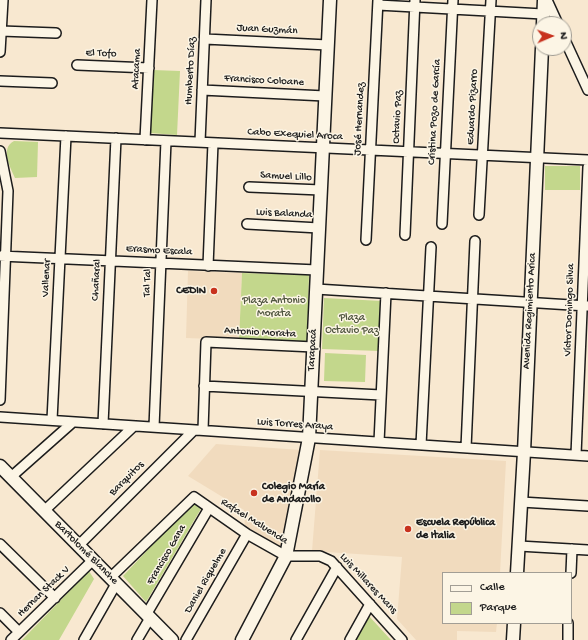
<!DOCTYPE html>
<meta charset="utf-8">
<style>
body{margin:0}
#map{position:relative;width:588px;height:640px;overflow:hidden;background:#f8e8d0;font-family:"Gochi Hand",sans-serif}
canvas{display:block}
.legend{position:absolute;left:442px;top:572px;width:130px;height:52px;box-sizing:border-box;background:#fcf5e5;border:1px solid #a29e95;margin:0;padding:5px 7px;list-style:none;font-size:12px;color:#1c1c1c}
.legend li{display:flex;align-items:center;gap:8px;height:20px}
.legend b{width:20px;border:1px solid #a29e95}
.north{position:absolute;left:532px;top:16px;width:40px;height:40px;box-sizing:border-box;background:#fcf5e5;border:1px solid #a29e95;border-radius:50%;rotate:88deg;font-size:11px;font-weight:700;line-height:16px;text-align:center;color:#1c1c1c}
.north::after{content:'';display:block;margin:auto;width:14px;height:18px;background:#c8321e;clip-path:polygon(50% 0,100% 100%,50% 72%,0 100%)}
</style>
<div id="map">
<canvas width="588" height="640"></canvas>
<ul class="legend">
<li><b style="height:5px;background:#fcf5e5"></b>Calle</li>
<li><b style="height:11px;background:#c3d78c"></b>Parque</li>
</ul>
<div class="north">N</div>
</div>
<script>
const c = document.querySelector('canvas').getContext('2d');
c.lineJoin = 'round';
function fillPath(path, color) {
  c.fillStyle = color;
  c.fill(path, 'evenodd');
}
function strokePath(path, color, width, dash) {
  c.strokeStyle = color;
  c.lineWidth = width;
  c.lineCap = dash ? 'butt' : 'round';
  c.setLineDash(dash || []);
  c.stroke(path);
}
function write(font, color, halo, rows, align = 'center') {
  c.font = font + ' "Gochi Hand",sans-serif';
  c.lineWidth = 3;
  c.setLineDash([]);
  c.textBaseline = 'middle';
  c.strokeStyle = halo;
  c.fillStyle = color;
  for (const [text, x, y, turn = 0] of rows) {
    c.save();
    c.translate(x, y);
    c.rotate((+turn || 0) * Math.PI / 180);
    c.textAlign = isNaN(turn) ? turn : align;
    if (halo) c.strokeText(text, 0, 0);
    c.fillText(text, 0, 0);
    c.restore();
  }
}
fillPath(new Path2D(`
 M188 271 242 273 239 340 186 338Z
 M216 444 301 450 280 549 245 529 244 510 188 476Z
 M320 450 506 461 500 573H443V623H497L496 632 457 631V640H416L397 619 402 557 312 551Z`), '#f1dbbe');
fillPath(new Path2D(`
 M153 70 180 71 177 135 150 133Z
 M14 141 38 142 37 177 15 178C10 167 0 148 14 141Z
 M545 166H580V190H545Z
 M242 273 309 275 307 342 239 340Z
 M324 298 382 301 380 351 322 349Z
 M325 353 366 355 365 382 324 381Z
 M194 501 202 507 146 602 123 576Z
 M89 571 94 579 59 640H22Z
 M368 615 391 640H354Z`), '#c3d78c');
const minor = new Path2D(`
 M547 0 558 24
 M378 5 543 14
 M1 31 56 33
 M564 38 588 90
 M205 39 328 45
 M0 52 3 0
 M77 65 149 68
 M0 81 52 83
 M202 90 325 96
 M0 133 588 160
 M145 140 152 0
 M200 142 206 0
 M0 151 8 191 0 400
 M249 187 321 190
 M479 215 491 0
 M247 224 319 228
 M442 224 453 0
 M405 235 415 0
 M366 240 378 0
 M0 256 317 270
 M208 266 213 143
 M316 289 587 306
 M204 386 381 395
 M0 417 588 456
 M52 420 66 136
 M103 424 116 138
 M154 427 166 141
 M203 430 206 342 314 347
 M379 442 386 293
 M421 445 431 247
 M466 448 475 241
 M576 455 588 167
 M11 477 73 422
 M521 502 588 506
 M44 511 134 426
 M0 544 55 598
 M78 546 194 430
 M519 546 588 550
 M571 573 572 549
 M110 578 194 497 247 534 286 556H320L331 561 402 640
 M0 613 19 632
 M146 615 209 508
 M11 640 93 560
 M84 640 116 584
 M137 640 150 618
 M186 640 247 534
 M296 640 337 567
 M350 640 370 604
 M568 640V623`);
const tertiary = new Path2D(`
 M543 24 544 0
 M0 466 172 640
 M517 573 524 452 542 48
 M242 640 286 556 309 438 330 0
 M513 640 514 623`);
strokePath(minor, '#1c1c1c', 12);
strokePath(tertiary, '#1c1c1c', 15);
strokePath(minor, '#fcf5e5', 9);
strokePath(tertiary, '#fcf5e5', 12);
for (const [x, y, r, color] of [
 [214,291,4,"#c8321e"],
 [254,493,4,"#c8321e"],
 [408,529,4,"#c8321e"]
]) {
  const dot = new Path2D();
  dot.arc(x, y, r, 0, 2 * Math.PI);
  c.fillStyle = color;
  c.fill(dot);
  strokePath(dot, '#fcf5e5', 1.5);
}
write('11px', '#1c1c1c', '#fcf5e5', [
 ["Juan Guzmán",267,30,3],
 ["El Tofo",101,54,2],
 ["Atacama",137,69,-87],
 ["Humberto Díaz",191,71,-87],
 ["Francisco Coloane",264,81,3],
 ["Eduardo Pizarro",473,107,-87],
 ["Cristina Pozo de García",435,112,-87],
 ["Octavio Paz",398,117,-87],
 ["José Hernandez",360,119,-87],
 ["Cabo Exequiel Aroca",295,135,3],
 ["Samuel Lillo",286,177,3],
 ["Luis Balanda",284,214,3],
 ["Erasmo Escala",159,251,3],
 ["Vallenar",47,278,-87],
 ["Chañaral",97,280,-87],
 ["Tal Tal",148,283,-88],
 ["Víctor Domingo Silva",570,310,-88],
 ["Avenida Regimiento Arica",530,311,-87],
 ["Antonio Morata",260,333,3],
 ["Tarapacá",313,350,-87],
 ["Luis Torres Araya",295,425,4],
 ["Barquitos",127,479,-45],
 ["Rafael Maluenda",254,522,32],
 ["Bartolomé Blanche",86,553,45],
 ["Francisco Gana",167,555,-60],
 ["Daniel Riquelme",206,581,-60],
 ["Luis Millares Mans",368,584,47],
 ["Hernan Stack V",44,592,-44]
]);
write('bold 11px', '#1c1c1c', '#fcf5e5', [
 ["CEDIN",206,291,"right"],
 ["Colegio María",262,487],
 ["de Andacollo",262,500],
 ["Escuela República",416,523],
 ["de Italia",416,536]
], 'left');
write('11px', '#4e543e', '#fcf5e5', [
 ["Plaza Antonio",274,301],
 ["Morata",274,314],
 ["Plaza",352,318],
 ["Octavio Paz",352,331]
]);
</script>
